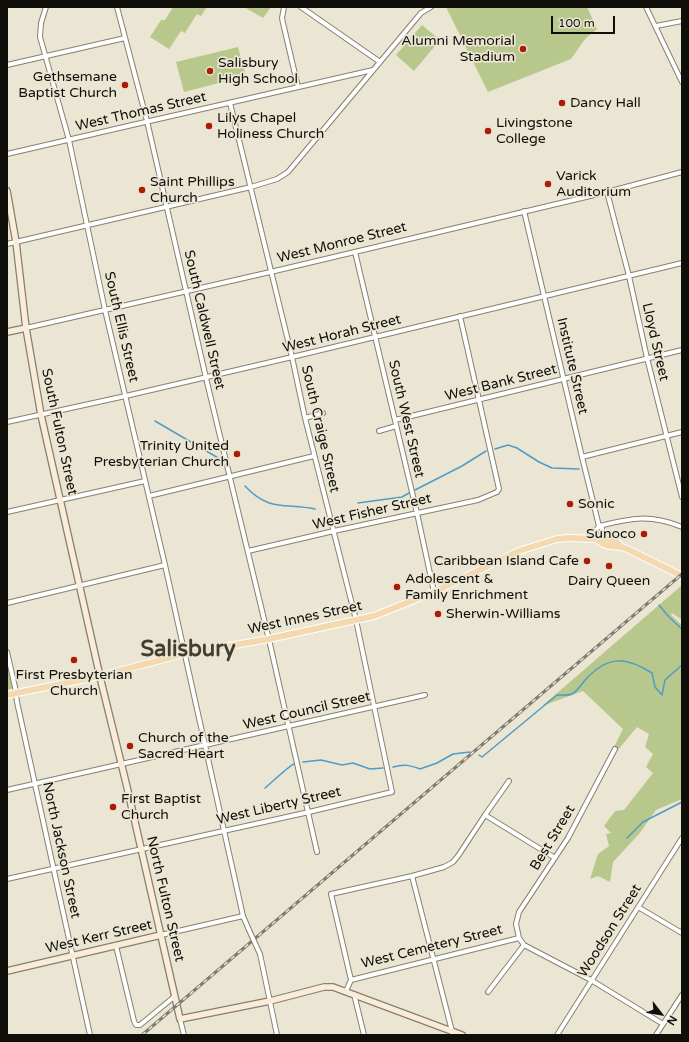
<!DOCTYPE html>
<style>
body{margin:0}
#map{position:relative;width:689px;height:1042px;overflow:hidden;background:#ebe6d4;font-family:"Varela Round",sans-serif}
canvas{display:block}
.frame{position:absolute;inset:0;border:8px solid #100e08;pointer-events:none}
.north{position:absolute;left:641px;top:994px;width:40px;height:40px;-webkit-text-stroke:3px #ebe6d4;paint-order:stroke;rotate:121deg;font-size:11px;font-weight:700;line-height:16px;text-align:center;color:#100e08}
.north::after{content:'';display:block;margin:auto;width:14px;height:18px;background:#100e08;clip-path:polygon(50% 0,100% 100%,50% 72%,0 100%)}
.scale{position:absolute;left:551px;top:16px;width:64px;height:18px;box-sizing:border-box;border:2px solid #100e08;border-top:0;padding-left:5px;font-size:12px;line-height:14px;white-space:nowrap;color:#100e08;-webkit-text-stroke:3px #ebe6d4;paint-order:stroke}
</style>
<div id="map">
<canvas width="689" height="1042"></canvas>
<div class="frame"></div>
<div class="north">N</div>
<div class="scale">100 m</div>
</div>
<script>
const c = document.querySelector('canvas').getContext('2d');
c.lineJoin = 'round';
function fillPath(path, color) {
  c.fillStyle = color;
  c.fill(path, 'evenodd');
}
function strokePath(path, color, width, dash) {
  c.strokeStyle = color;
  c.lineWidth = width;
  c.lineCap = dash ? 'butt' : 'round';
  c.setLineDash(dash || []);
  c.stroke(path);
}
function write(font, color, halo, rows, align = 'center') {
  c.font = font + ' "Varela Round",sans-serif';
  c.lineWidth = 3.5;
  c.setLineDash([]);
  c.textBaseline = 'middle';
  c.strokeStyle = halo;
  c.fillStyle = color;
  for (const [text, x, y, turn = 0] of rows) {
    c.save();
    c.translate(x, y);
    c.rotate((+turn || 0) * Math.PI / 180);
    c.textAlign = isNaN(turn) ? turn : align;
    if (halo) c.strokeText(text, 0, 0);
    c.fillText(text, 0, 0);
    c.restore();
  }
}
fillPath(new Path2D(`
 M173 7H207L201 16 197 14 185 33 181 31 169 49 150 37 161 20H165Z
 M244 7H271L263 18Z
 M446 7H587L597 29 585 39 571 59 488 92Z
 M422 25 440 40 414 71 396 55Z
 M238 47 246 76 184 92 176 62Z
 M681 586 682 620 672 613 671 615 682 625V799L656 810 639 834 613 862 610 882 598 876 590 879 598 854 609 846 606 834 611 833 604 826 615 811 624 810 653 773 646 767 653 754 645 747 649 734 637 727 617 751 613 749 623 729 583 691 542 706Z
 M7 654 13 688 7 690Z`), '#b8c78b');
strokePath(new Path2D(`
 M155 421 220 459
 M495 449 508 445 517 448 539 462 552 468 579 469
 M245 486C269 512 286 503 315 509
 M415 490 462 466 486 451
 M358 503 402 497 409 493
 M659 605 669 617 682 629
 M479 755 482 757 557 695C561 695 567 696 572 694 579 690 581 684 587 678 609 655 626 657 652 673L655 687 662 695 665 680 682 665
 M303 762 321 760 342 765 353 763 370 769 383 768
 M393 767C404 764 410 765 420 769L437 763 453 754 470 752
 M265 788C270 784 290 765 294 764
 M627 838 643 822 682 802`), '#509cc9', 1.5);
const street = new Path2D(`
 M46 7 41 23 40 37 69 140 105 310 165 565 243 916 249 930
 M117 7 147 121 206 378 270 644 317 852
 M284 7 282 18 283 23 298 87
 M301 7 380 62
 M646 7 682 82
 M656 26 682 21
 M7 65 125 38
 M7 154C129 126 251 97 373 70
 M607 192 629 276 647 358 682 497
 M524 211 582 457 599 526 602 528V534L598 539
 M7 244 251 187 277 179 288 172 421 13 431 7
 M355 252 417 513 434 592
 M26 328 279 270 607 192 682 172
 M305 418 323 413
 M395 420 682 350
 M7 422 130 395 288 358 682 263
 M379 431 396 426
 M582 457 682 432
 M149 496 314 456
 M7 512 145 481
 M599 526C632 518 650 514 682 527
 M597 539C596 534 595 530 599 526
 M248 551 334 531 478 500 497 492 499 489 460 316
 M7 603 165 565
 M7 652 15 687 17 702 90 1035
 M7 790 425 695
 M485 815 555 858
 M412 876 453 1035
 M7 879 309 812 392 792 356 620 305 418 292 357 230 103
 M638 907 682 933
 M161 935 243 916
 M519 938 516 924 519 912 568 838 615 749
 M116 946 134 1021 136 1025H140L175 996
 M260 954 277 1035
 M351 980 519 938 524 945 591 980 663 1024
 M346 991 351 980 331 894 412 876 444 867 453 862 458 856 485 815 509 781
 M488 992 524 945
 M354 994 364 1035
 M180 1019 184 1035
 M557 1035 682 838
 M656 1035 682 995`);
const secondary = new Path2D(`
 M7 191 16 242 26 328 41 415 101 681 127 787 180 1019 270 1001 324 987H333L462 1035
 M7 332 26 328
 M7 971 161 935`);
const primary = new Path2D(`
 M597 539C606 549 615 545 625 548L682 576
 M7 695 100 676 183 654 269 639 374 616 434 592 519 551 557 539 570 538 597 539 604 538 617 542 621 547`);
strokePath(street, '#858170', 6);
strokePath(secondary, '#858170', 8);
strokePath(primary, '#fff', 8);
strokePath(street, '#fff', 4);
strokePath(secondary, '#faecd8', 5.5);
strokePath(primary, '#f4d9b0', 6);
const rail = new Path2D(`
 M142 1035 682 574`);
strokePath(rail, '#7e7b6f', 3);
strokePath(rail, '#ebe6d4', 1.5, [4.5]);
const streetBridge = new Path2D(`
 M249 930 260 954`);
strokePath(streetBridge, '#858170', 6, []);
strokePath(streetBridge, '#fff', 4);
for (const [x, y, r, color] of [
 [523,49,4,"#ab1b05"],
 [210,71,4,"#ab1b05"],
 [125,85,4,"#ab1b05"],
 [562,103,4,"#ab1b05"],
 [209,126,4,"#ab1b05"],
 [488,131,4,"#ab1b05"],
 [548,184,4,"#ab1b05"],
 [142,190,4,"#ab1b05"],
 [237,454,4,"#ab1b05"],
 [570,504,4,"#ab1b05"],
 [644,534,4,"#ab1b05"],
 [587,561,4,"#ab1b05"],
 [609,566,4,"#ab1b05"],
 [397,587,4,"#ab1b05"],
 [438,614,4,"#ab1b05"],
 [74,660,4,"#ab1b05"],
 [130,746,4,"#ab1b05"],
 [113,807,4,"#ab1b05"]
]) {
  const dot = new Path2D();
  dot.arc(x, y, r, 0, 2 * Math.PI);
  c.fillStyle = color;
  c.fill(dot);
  strokePath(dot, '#ebe6d4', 1.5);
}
write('14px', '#100e08', '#ebe6d4', [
 ["Alumni Memorial",515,41,"right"],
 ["Stadium",515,57,"right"],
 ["Salisbury",218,63],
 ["High School",218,79],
 ["Gethsemane",117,77,"right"],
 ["Baptist Church",117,93,"right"],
 ["Dancy Hall",570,103],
 ["Lilys Chapel",217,118],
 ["Holiness Church",217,134],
 ["Livingstone",496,123],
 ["College",496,139],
 ["Varick",556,176],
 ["Auditorium",556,192],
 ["Saint Phillips",150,182],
 ["Church",150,198],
 ["Trinity United",229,446,"right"],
 ["Presbyterian Church",229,462,"right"],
 ["Sonic",578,504],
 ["Sunoco",636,534,"right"],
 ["Caribbean Island Cafe",579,561,"right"],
 ["Adolescent &",405,579],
 ["Family Enrichment",405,595],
 ["Dairy Queen",609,581,"center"],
 ["Sherwin-Williams",446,614],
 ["First Presbyterian",74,675,"center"],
 ["Church",74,691,"center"],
 ["Church of the",138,738],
 ["Sacred Heart",138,754],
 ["First Baptist",121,799],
 ["Church",121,815]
], 'left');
write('14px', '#100e08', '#ebe6d4', [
 ["West Thomas Street",141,112,-13],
 ["West Monroe Street",342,243,-14],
 ["South Caldwell Street",204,320,77],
 ["South Ellis Street",121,327,77],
 ["West Horah Street",342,334,-14],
 ["Lloyd Street",655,342,77],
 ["Institute Street",572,366,77],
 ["West Bank Street",501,383,-14],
 ["South West Street",406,419,77],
 ["South Craige Street",320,429,77],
 ["South Fulton Street",59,432,78],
 ["West Fisher Street",372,512,-13],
 ["West Innes Street",305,618,-12],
 ["West Council Street",307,711,-13],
 ["West Liberty Street",279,806,-13],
 ["Best Street",553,838,-59],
 ["North Jackson Street",61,850,78],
 ["North Fulton Street",165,899,77],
 ["Woodson Street",610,931,-58],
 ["West Kerr Street",99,937,-13],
 ["West Cemetery Street",432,947,-14]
]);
write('bold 22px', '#423f30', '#ebe6d4', [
 ["Salisbury",188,650]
]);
</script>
